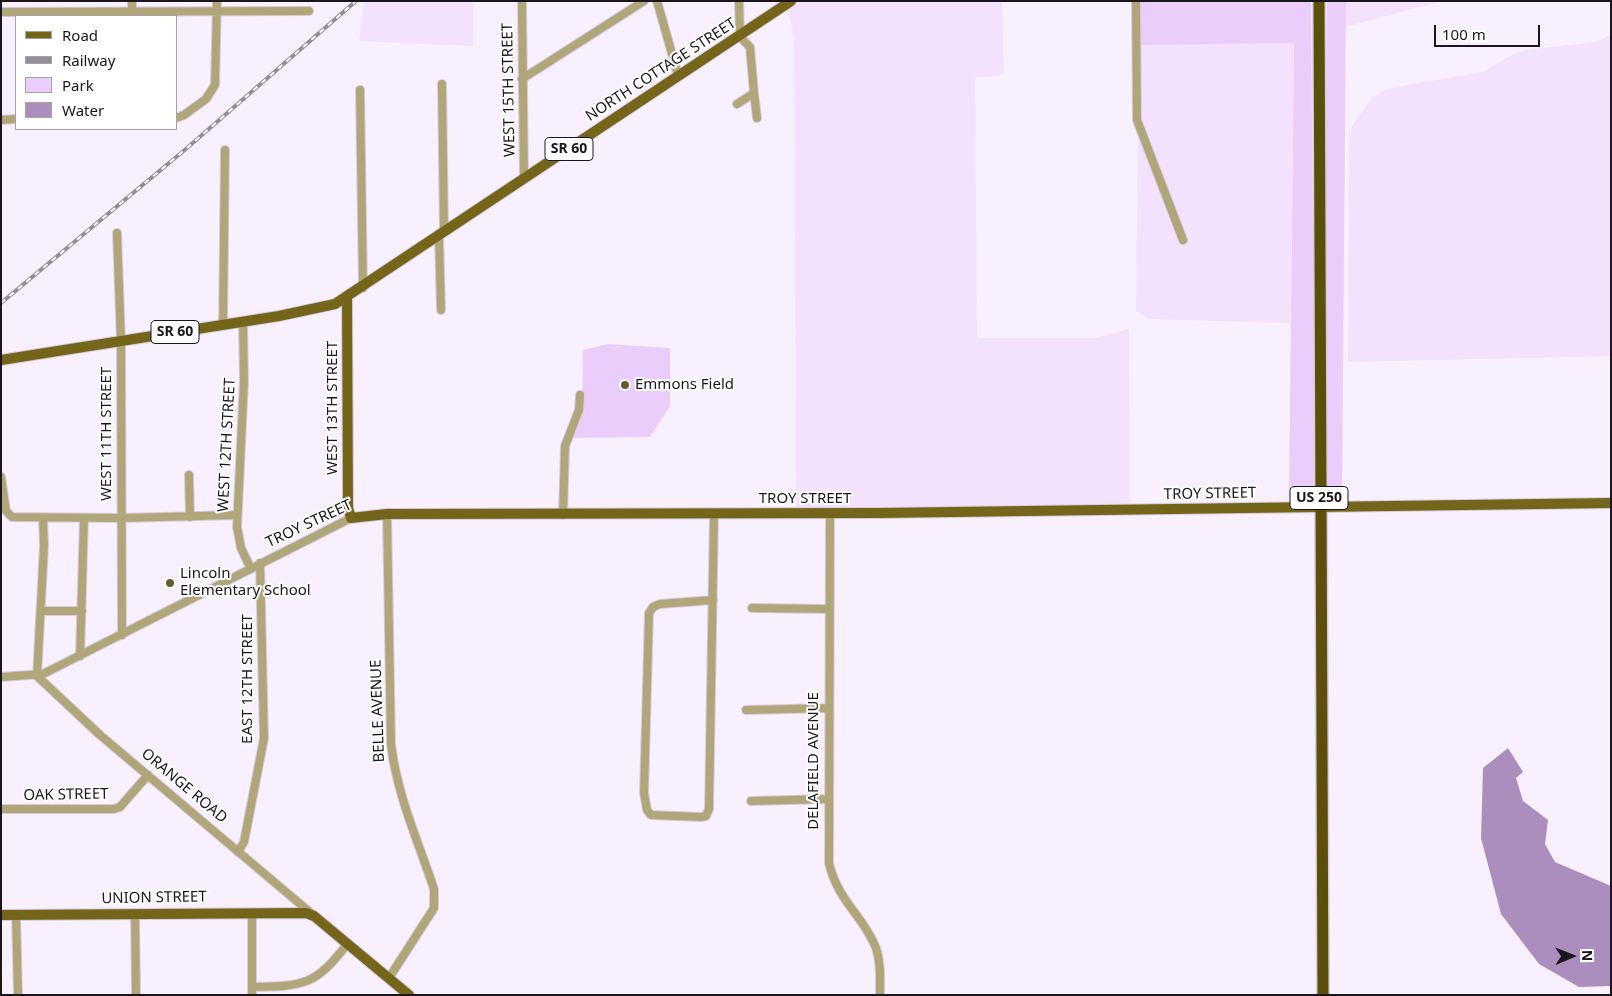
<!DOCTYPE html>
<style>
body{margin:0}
#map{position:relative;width:1612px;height:996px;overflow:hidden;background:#f8f0fe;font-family:"Noto Sans",sans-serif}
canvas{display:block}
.frame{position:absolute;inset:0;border:2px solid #1b161e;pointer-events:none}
.legend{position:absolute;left:15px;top:15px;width:162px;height:115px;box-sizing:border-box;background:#fff;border:1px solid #a4a2a5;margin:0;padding:6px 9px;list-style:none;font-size:15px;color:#1b161e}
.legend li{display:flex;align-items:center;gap:10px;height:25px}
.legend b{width:25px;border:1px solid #a4a2a5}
.north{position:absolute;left:1547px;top:931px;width:50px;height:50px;-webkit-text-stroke:4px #fff;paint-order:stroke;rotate:89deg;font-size:14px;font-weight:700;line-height:20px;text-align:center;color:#1b161e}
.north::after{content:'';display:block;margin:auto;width:18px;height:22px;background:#1b161e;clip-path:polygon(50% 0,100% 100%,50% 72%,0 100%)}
.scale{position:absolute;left:1434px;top:25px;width:106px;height:22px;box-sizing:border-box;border:2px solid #1b161e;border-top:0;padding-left:6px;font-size:15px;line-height:18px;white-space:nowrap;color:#1b161e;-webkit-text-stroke:4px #fff;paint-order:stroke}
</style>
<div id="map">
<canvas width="1612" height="996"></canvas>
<div class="frame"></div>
<ul class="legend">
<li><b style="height:6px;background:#75651a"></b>Road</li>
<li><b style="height:6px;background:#938d98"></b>Railway</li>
<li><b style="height:14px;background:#eacdfb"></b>Park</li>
<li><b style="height:14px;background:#ac8ebe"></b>Water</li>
</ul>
<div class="north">N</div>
<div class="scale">100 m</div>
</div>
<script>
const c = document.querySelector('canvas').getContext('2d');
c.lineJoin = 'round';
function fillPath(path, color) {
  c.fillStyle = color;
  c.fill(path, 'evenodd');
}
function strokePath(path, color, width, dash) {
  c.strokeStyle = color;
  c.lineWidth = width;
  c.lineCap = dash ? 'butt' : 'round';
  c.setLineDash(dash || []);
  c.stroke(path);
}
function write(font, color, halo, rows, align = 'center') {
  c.font = font + ' "Noto Sans",sans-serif';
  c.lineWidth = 4;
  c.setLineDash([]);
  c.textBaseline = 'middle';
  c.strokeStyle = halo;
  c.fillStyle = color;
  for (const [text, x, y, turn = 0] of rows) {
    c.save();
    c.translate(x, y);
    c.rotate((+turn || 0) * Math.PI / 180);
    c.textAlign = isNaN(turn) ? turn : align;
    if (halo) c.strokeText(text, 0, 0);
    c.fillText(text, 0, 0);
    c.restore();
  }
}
fillPath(new Path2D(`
 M364 1H473V46L359 41Z
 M798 1H1002L1004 71 999 76 975 77 977 338H1095L1129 329 1130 506 796 510 794 37 787 9Z
 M1346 1H1442L1345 27Z
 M1611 35V356L1348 362 1349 140 1352 126 1371 99 1382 91 1396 87 1483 72 1510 56 1525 50 1596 42Z
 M1294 42 1290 323 1149 319 1136 311 1139 45Z`), '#f3e1fe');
fillPath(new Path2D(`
 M1139 1H1311L1315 496H1289L1294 43 1139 45Z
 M1327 1H1346L1342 495H1326L1324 268Z
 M608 344 670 348V406L650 437 571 438 582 416 583 350Z`), '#eacdfb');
fillPath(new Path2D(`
 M1508 748 1523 772 1516 778 1523 801 1548 820 1545 844 1555 862 1611 886V986L1579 987 1539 964 1501 914 1481 838 1483 768Z`), '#ac8ebe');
const minor = new Path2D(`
 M522 1 524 179
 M657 1 678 75
 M1136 1 1137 120 1183 240
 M1 12 309 11
 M132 12V1
 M522 79 644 1
 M442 84 444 232
 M360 90 363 288
 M754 93 757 118
 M737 104 754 93 750 47 740 37 739 1
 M176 118 184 115 206 99 215 85 217 1
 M1 120 16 119
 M117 233 121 341 122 635
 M439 236 441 310
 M243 321 244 381 237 527 241 548 251 569
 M223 324 225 150
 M189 475 190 517
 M1 477 6 511 12 517 121 518 237 515
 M387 514 391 744C397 795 418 841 434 889V908L389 978
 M830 514 829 863C838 902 863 915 876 948 881 963 880 979 880 995
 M563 515 565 446 579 410 580 395
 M713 600 660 604 653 607 649 613 644 793 647 810 651 815 701 817 706 816 709 809 714 514
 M752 608 828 609
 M41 611H82
 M80 656 84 518
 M37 676 100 735 312 914
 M37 676 44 546 43 518
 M1 677 43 674 351 518
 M746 710 829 708
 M751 801 828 799
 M1 809H114L120 807 148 775
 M238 852 244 842 264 738 260 563
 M135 914 136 995
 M16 915 18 995
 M252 987C304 986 315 986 348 943
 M252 995V913`);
const major = new Path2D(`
 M347 297 348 508 351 518 387 514 880 513 1611 503
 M1 360 279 316 335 304 791 1
 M1 915 306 913 314 916 409 995`);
const highway = new Path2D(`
 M1319 1 1323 995`);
strokePath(minor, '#d5cdda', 10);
strokePath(major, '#d5cdda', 12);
strokePath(highway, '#d5cdda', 14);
strokePath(minor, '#b0a67a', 8);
strokePath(major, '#75651a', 10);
strokePath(highway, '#5c4f0c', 11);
const rail = new Path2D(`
 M1 303 187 148 356 1`);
strokePath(rail, '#938d98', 4);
strokePath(rail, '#fff', 2, [5.5]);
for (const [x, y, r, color] of [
 [625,385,5,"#675c29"],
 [170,583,5,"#675c29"]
]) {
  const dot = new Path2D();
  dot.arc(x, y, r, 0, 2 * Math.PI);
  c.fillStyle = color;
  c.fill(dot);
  strokePath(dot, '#fff', 2);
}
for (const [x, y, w] of [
 [569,149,48],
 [175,332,48],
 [1319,498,58]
]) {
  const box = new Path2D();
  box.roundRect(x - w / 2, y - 11.5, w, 23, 4);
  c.fillStyle = '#fff';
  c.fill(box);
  strokePath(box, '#1b161e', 1);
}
write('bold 14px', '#1b161e', null, [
 ["SR 60",569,149],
 ["SR 60",175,332],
 ["US 250",1319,498]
]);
write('15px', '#1b161e', '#fff', [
 ["NORTH COTTAGE STREET",661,70,-33],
 ["WEST 15TH STREET",509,90,-91],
 ["WEST 13TH STREET",333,408,-90],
 ["WEST 11TH STREET",107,434,-90],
 ["WEST 12TH STREET",227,445,-87],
 ["TROY STREET",1210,494,-1],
 ["TROY STREET",805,499],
 ["TROY STREET",309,524,-25],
 ["EAST 12TH STREET",248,679,-90],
 ["BELLE AVENUE",378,711,-92],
 ["DELAFIELD AVENUE",814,761,-90],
 ["ORANGE ROAD",184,786,40],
 ["OAK STREET",66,795,-1],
 ["UNION STREET",154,898,-1]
]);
write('15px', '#1b161e', '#fff', [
 ["Emmons Field",635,385],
 ["Lincoln",180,574],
 ["Elementary School",180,591]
], 'left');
</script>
